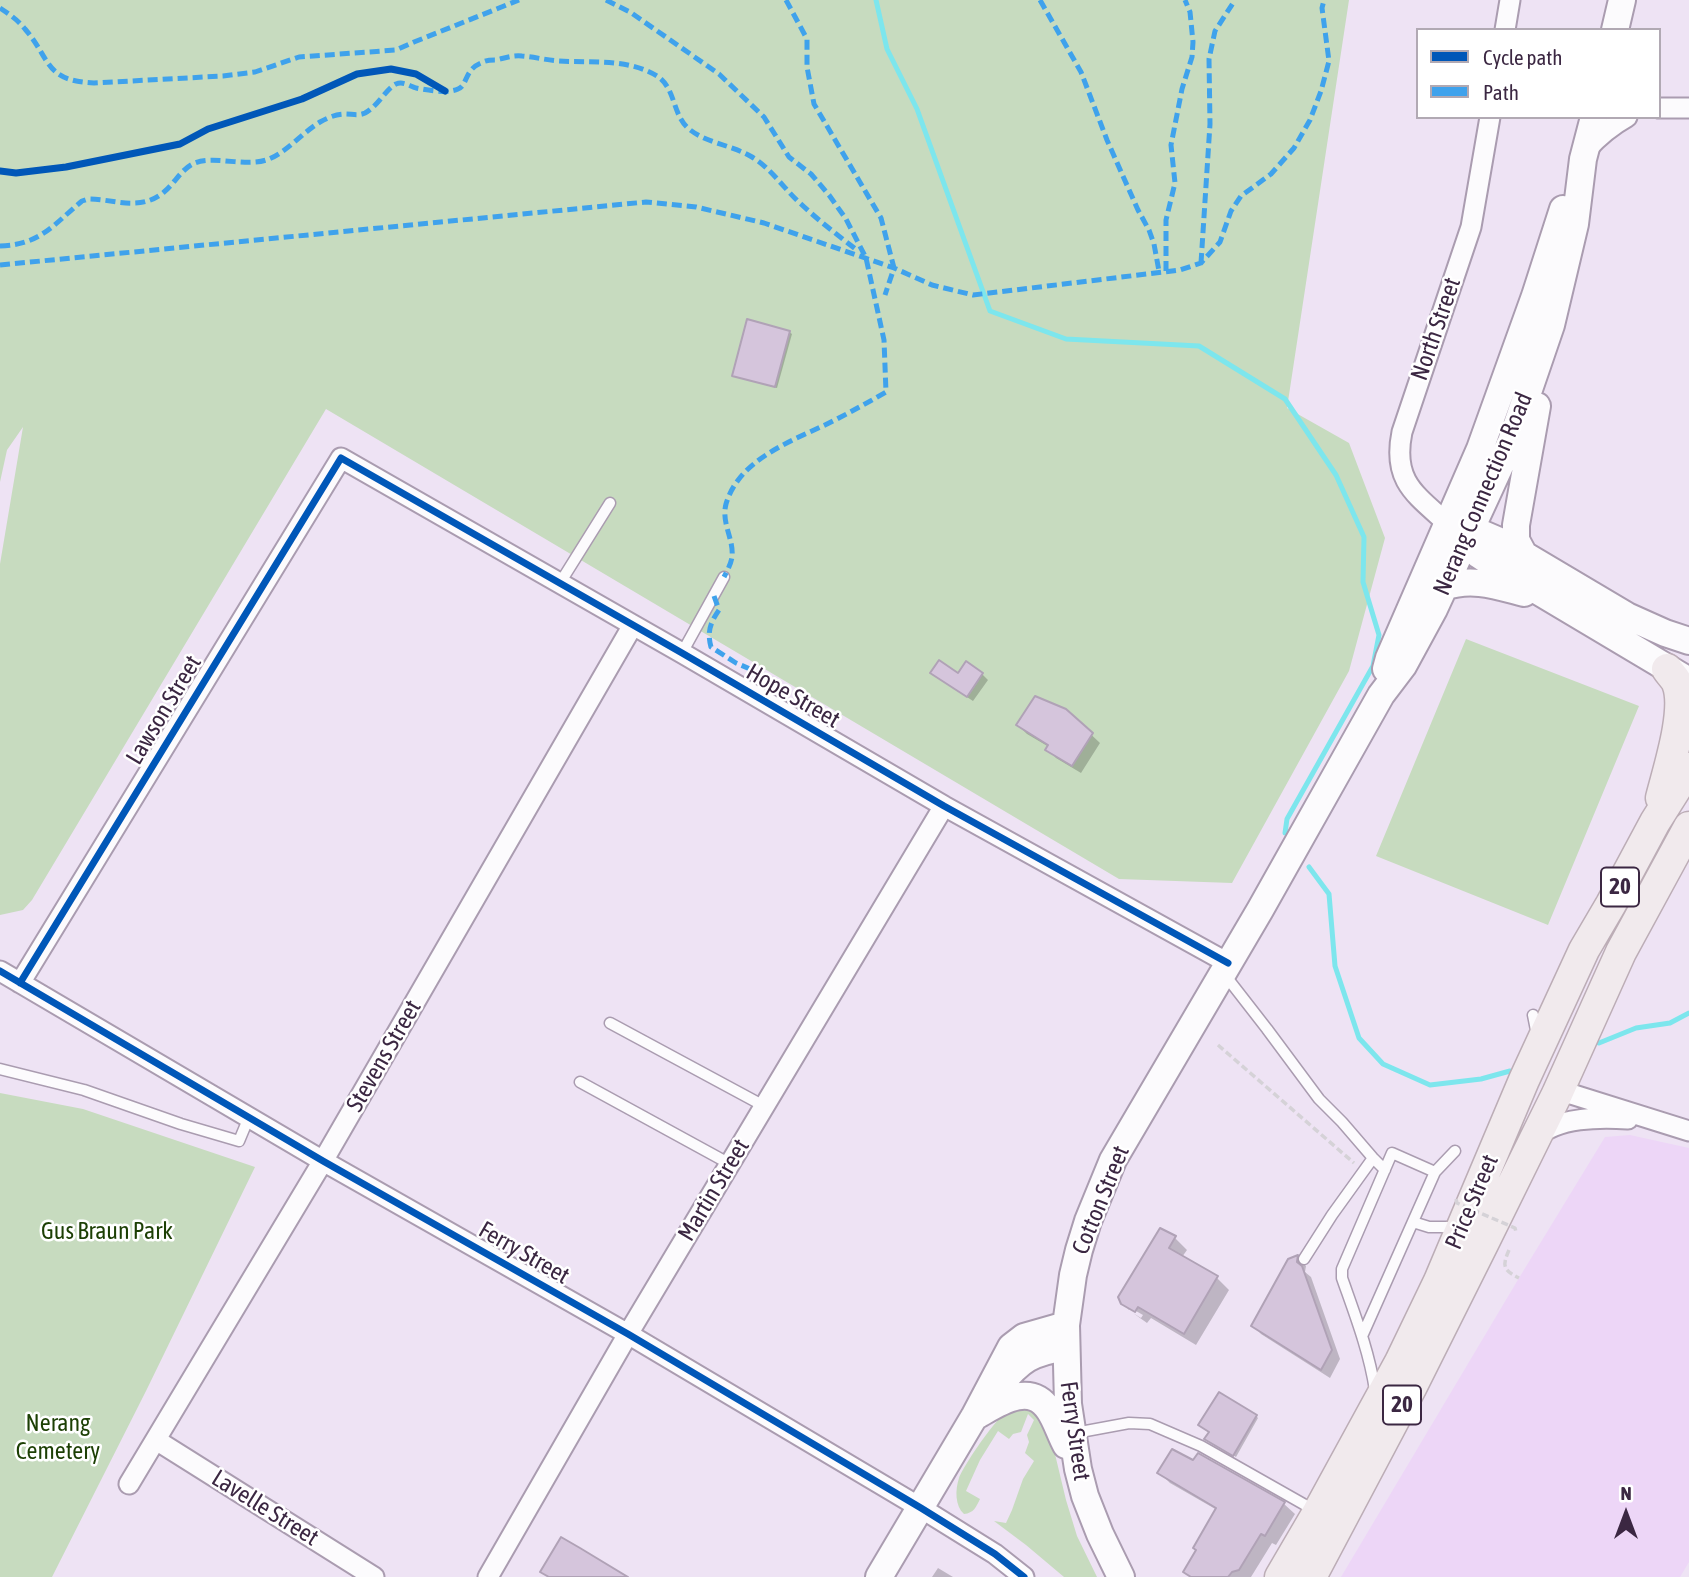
<!DOCTYPE html>
<style>
body{margin:0}
#map{position:relative;width:1689px;height:1577px;overflow:hidden;background:#eee3f4;font-family:"Asap Condensed",sans-serif}
canvas{display:block}
.legend{position:absolute;left:1416px;top:28px;width:245px;height:91px;box-sizing:border-box;background:#fff;border:2px solid #b1a9b3;margin:0;padding:9px 12px;list-style:none;font-size:21px;color:#3b2742}
.legend li{display:flex;align-items:center;gap:14px;height:35px}
.legend b{width:35px;border:2px solid #b1a9b3}
.north{position:absolute;left:1591px;top:1479px;width:70px;height:70px;-webkit-text-stroke:5px #fff;paint-order:stroke;rotate:0deg;font-size:19px;font-weight:700;line-height:28px;text-align:center;color:#3b2742}
.north::after{content:'';display:block;margin:auto;width:24px;height:32px;background:#3b2742;clip-path:polygon(50% 0,100% 100%,50% 72%,0 100%)}
</style>
<div id="map">
<canvas width="1689" height="1577"></canvas>
<ul class="legend">
<li><b style="height:9px;background:#0057b8"></b>Cycle path</li>
<li><b style="height:9px;background:#3fa2ec"></b>Path</li>
</ul>
<div class="north">N</div>
</div>
<script>
const c = document.querySelector('canvas').getContext('2d');
c.lineJoin = 'round';
function fillPath(path, color) {
  c.fillStyle = color;
  c.fill(path, 'evenodd');
}
function strokePath(path, color, width, dash) {
  c.strokeStyle = color;
  c.lineWidth = width;
  c.lineCap = dash ? 'butt' : 'round';
  c.setLineDash(dash || []);
  c.stroke(path);
}
function write(font, color, halo, rows, align = 'center') {
  c.font = font + ' "Asap Condensed",sans-serif';
  c.lineWidth = 5;
  c.setLineDash([]);
  c.textBaseline = 'middle';
  c.strokeStyle = halo;
  c.fillStyle = color;
  for (const [text, x, y, turn = 0] of rows) {
    c.save();
    c.translate(x, y);
    c.rotate((+turn || 0) * Math.PI / 180);
    c.textAlign = isNaN(turn) ? turn : align;
    if (halo) c.strokeText(text, 0, 0);
    c.fillText(text, 0, 0);
    c.restore();
  }
}
fillPath(new Path2D(`
 M1630 1135 1689 1148V1562L1680 1577H1341L1519 1278 1605 1137Z`), '#edd6f7');
fillPath(new Path2D(`
 M0 0H1349L1287 408 1349 443 1385 538 1349 671 1232 883 1119 879 326 409 32 900 23 910 0 915V564L23 427 7 450 0 482Z
 M1466 639 1639 706 1548 925 1376 856Z
 M0 1093 83 1109 255 1167 146 1391 52 1577H0Z
 M1027 1406 1048 1425 1066 1500 1077 1536 1097 1577H1064L1026 1545 994 1521 1006 1523 1012 1510 1023 1479 1034 1461 1025 1453 1029 1442 1027 1435 1034 1420 1028 1414 1021 1432 1013 1434 1009 1439 998 1431 980 1460 966 1491 980 1499C976 1507 974 1513 964 1514 955 1506 955 1490 959 1478 964 1465 998 1414 1011 1409 1015 1407 1022 1407 1027 1406Z`), '#c7dbbf');
fillPath(new Path2D(`
 M789 332 792 334 777 388 736 377 734 375Z
 M982 674 988 680 973 701 938 678Z
 M1065 710 1100 743 1081 773 1056 758 1048 749 1049 747 1027 734 1018 725Z
 M1161 1230 1175 1238 1187 1250 1182 1257 1217 1278 1229 1290 1196 1345 1151 1318 1147 1323 1133 1313 1141 1318 1143 1315 1129 1307V1310L1123 1303Z
 M1297 1257 1306 1266 1305 1272 1311 1277 1340 1359 1330 1378 1261 1334 1253 1325Z
 M1256 1416 1258 1418 1236 1457 1209 1441Z
 M1198 1455 1284 1504 1295 1514 1276 1545 1272 1543 1251 1577H1190L1186 1572 1217 1510 1170 1483 1159 1472 1193 1462Z
 M938 1568 953 1577H932Z`), '#0003');
strokePath(new Path2D(`
 M876 0 887 49 917 109 990 311 1066 339 1199 346 1285 399 1336 475 1364 537 1363 582 1379 635 1373 666 1287 819 1285 833
 M1309 867 1329 894 1335 966 1359 1038 1383 1064 1430 1085 1481 1079 1510 1071
 M1599 1043 1636 1028 1670 1023 1689 1013`), '#7de6ed', 5);
const building = new Path2D(`
 M747 319 790 331 775 387 732 376Z
 M939 660 958 673 966 661 983 673 967 697 930 673Z
 M1035 696 1066 709 1093 733 1072 766 1045 750 1048 745 1016 725Z
 M1160 1228 1176 1236 1169 1248 1218 1276 1184 1334 1138 1307 1135 1312 1121 1304 1118 1297Z
 M1298 1255 1297 1262 1302 1266 1332 1350 1321 1370 1251 1326 1288 1259Z
 M1219 1392 1257 1415 1233 1456 1204 1439 1209 1432 1198 1425Z
 M1172 1449 1193 1460 1198 1453 1285 1502 1265 1536 1261 1534 1239 1570 1232 1572 1228 1577H1191L1183 1572 1196 1550 1193 1548 1216 1508 1157 1473Z
 M561 1537 580 1548 628 1577H549L540 1572Z`);
fillPath(building, '#d5c5dc');
strokePath(building, '#b0a2b6', 2);
const lane = new Path2D(`
 M560 583 610 503
 M682 653 724 577
 M1225 975 1267 1029 1319 1099 1342 1122 1373 1158 1385 1170
 M1533 1015 1537 1035
 M610 1023 764 1106
 M0 1069 84 1090 181 1124 239 1141 249 1117
 M580 1082 730 1164
 M1413 1222 1429 1227H1457
 M1304 1259 1332 1215 1373 1158
 M1363 1334 1435 1172 1455 1151
 M1375 1390C1369 1351 1355 1315 1342 1278V1269L1392 1153 1435 1172
 M1075 1433 1129 1423 1150 1424 1201 1446 1314 1510`);
const street = new Path2D(`
 M1505 30 1510 0
 M1659 108H1689
 M1587 149C1599 136 1611 126 1627 117
 M1448 524C1415 494 1392 481 1402 432L1471 227 1490 117
 M0 971 323 1161 628 1334 921 1508 995 1554 1024 1577
 M20 983 341 458 682 653 944 806 1228 963
 M1557 1094H1571L1689 1131
 M1536 1138C1556 1117 1601 1117 1628 1119
 M156 1440 374 1577
 M129 1484 323 1161 633 625
 M488 1577 628 1334 944 806`);
const secondary = new Path2D(`
 M1615 30 1622 0
 M1456 526 1483 534 1504 543 1627 616 1665 633 1689 641
 M1455 532 1479 555 1491 563 1684 678
 M1523 553 1516 540V525L1537 406
 M1444 587C1472 577 1497 586 1524 593
 M1386 669 1389 658 1480 449 1535 296 1563 209
 M999 1386C1021 1359 1031 1353 1066 1347
 M974 1417C996 1405 1029 1380 1049 1410 1056 1420 1060 1434 1066 1445
 M879 1577 974 1417 1011 1347 1024 1337 1066 1325
 M1121 1577 1100 1534 1085 1496 1078 1469 1068 1404 1066 1325 1073 1275 1079 1250 1088 1221 1113 1160 1260 910 1381 695 1403 666 1434 609 1511 442 1551 325 1575 224 1583 159 1594 117`);
const primary = new Path2D(`
 M1661 798C1668 770 1688 710 1677 683 1675 678 1670 674 1667 669
 M1280 1577 1318 1512 1400 1362 1439 1281 1524 1080 1584 950 1611 904 1655 822 1689 768
 M1311 1577 1411 1388 1484 1242 1557 1094 1621 952 1689 827`);
strokePath(lane, '#aa9cb0', 13);
strokePath(street, '#aa9cb0', 23);
strokePath(secondary, '#aa9cb0', 30);
strokePath(primary, '#bcadb6', 33);
strokePath(new Path2D(`
 M1218 1045 1354 1163
 M1509 1250C1502 1266 1503 1270 1519 1278`), '#d5d2d7', 3.5, [7, 3.5]);
strokePath(lane, '#fcfbfd', 10);
strokePath(street, '#fcfbfd', 19);
strokePath(secondary, '#fcfbfd', 26);
strokePath(primary, '#f1eaed', 30);
strokePath(new Path2D(`
 M1456 1199 1457 1203 1515 1228 1516 1232`), '#d5d2d7', 3.5, [7, 3.5]);
strokePath(new Path2D(`
 M606 0 630 12 719 74 764 117 789 157 811 174 829 195 846 219 866 258 884 340 886 392C867 403 849 413 829 423 792 441 739 459 726 504 721 523 734 539 732 557 731 564 727 571 724 577
 M786 0 807 39V67L814 104 881 218 894 268 885 295
 M1040 0 1081 72 1107 140 1138 210 1149 230 1154 244 1159 271
 M0 8C9 14 18 20 25 29 51 59 44 81 94 83L223 76 255 72 299 57 396 50 414 42 519 0
 M0 246C40 245 53 225 82 201L88 199C115 199 140 212 164 192 175 183 182 168 195 163 215 155 247 168 269 159 288 151 302 133 320 122 327 118 336 114 345 114 352 114 359 116 365 113 378 106 386 89 396 84 403 81 410 86 416 88 427 90 447 94 458 89 468 85 464 70 481 63 486 60 491 60 496 60 505 58 513 55 522 56 534 57 546 60 559 61 592 63 627 58 657 76 676 88 672 115 689 129 706 143 732 145 752 157 771 168 784 189 801 204 819 221 839 236 858 251
 M1201 263 1210 124 1209 59 1215 31 1235 0
 M0 265 646 202 696 207 764 223 894 268 932 285 973 295 1180 270 1201 263 1220 242 1231 211 1241 196 1271 174 1294 148 1310 120 1321 91 1329 61 1322 8 1324 0
 M1166 271V220L1175 183 1171 145 1182 89 1192 57 1193 42 1190 12 1185 0
 M714 596 719 610C710 623 707 632 711 647L736 663 750 669`), '#3fa2ec', 5, [10, 5]);
strokePath(new Path2D(`
 M0 171 16 173 66 167 180 144 208 129 302 99 357 74 391 69 416 74 445 91
 M0 971 323 1161 628 1334 921 1508 995 1554 1024 1577
 M20 983 341 458 682 653 944 806 1228 963`), '#0057b8', 7);
for (const [x, y, w] of [
 [1620,887,38],
 [1402,1405,38]
]) {
  const box = new Path2D();
  box.roundRect(x - w / 2, y - 19.5, w, 39, 5);
  c.fillStyle = '#fff';
  c.fill(box);
  strokePath(box, '#3b2742', 2);
}
write('bold 23px', '#3b2742', null, [
 ["20",1620,887],
 ["20",1402,1405]
]);
write('24px', '#3b2742', '#fff', [
 ["North Street",1436,329,-71],
 ["Nerang Connection Road",1483,494,-67],
 ["Hope Street",793,696,30],
 ["Lawson Street",164,710,-59],
 ["Stevens Street",384,1056,-60],
 ["Martin Street",714,1190,-59],
 ["Cotton Street",1101,1200,-68],
 ["Price Street",1472,1202,-67],
 ["Ferry Street",524,1253,30],
 ["Ferry Street",1075,1431,82],
 ["Lavelle Street",265,1508,32]
]);
write('24px', '#1c3f04', '#fff', [
 ["Gus Braun Park",107,1231],
 ["Nerang",58,1423],
 ["Cemetery",58,1451]
]);
</script>
